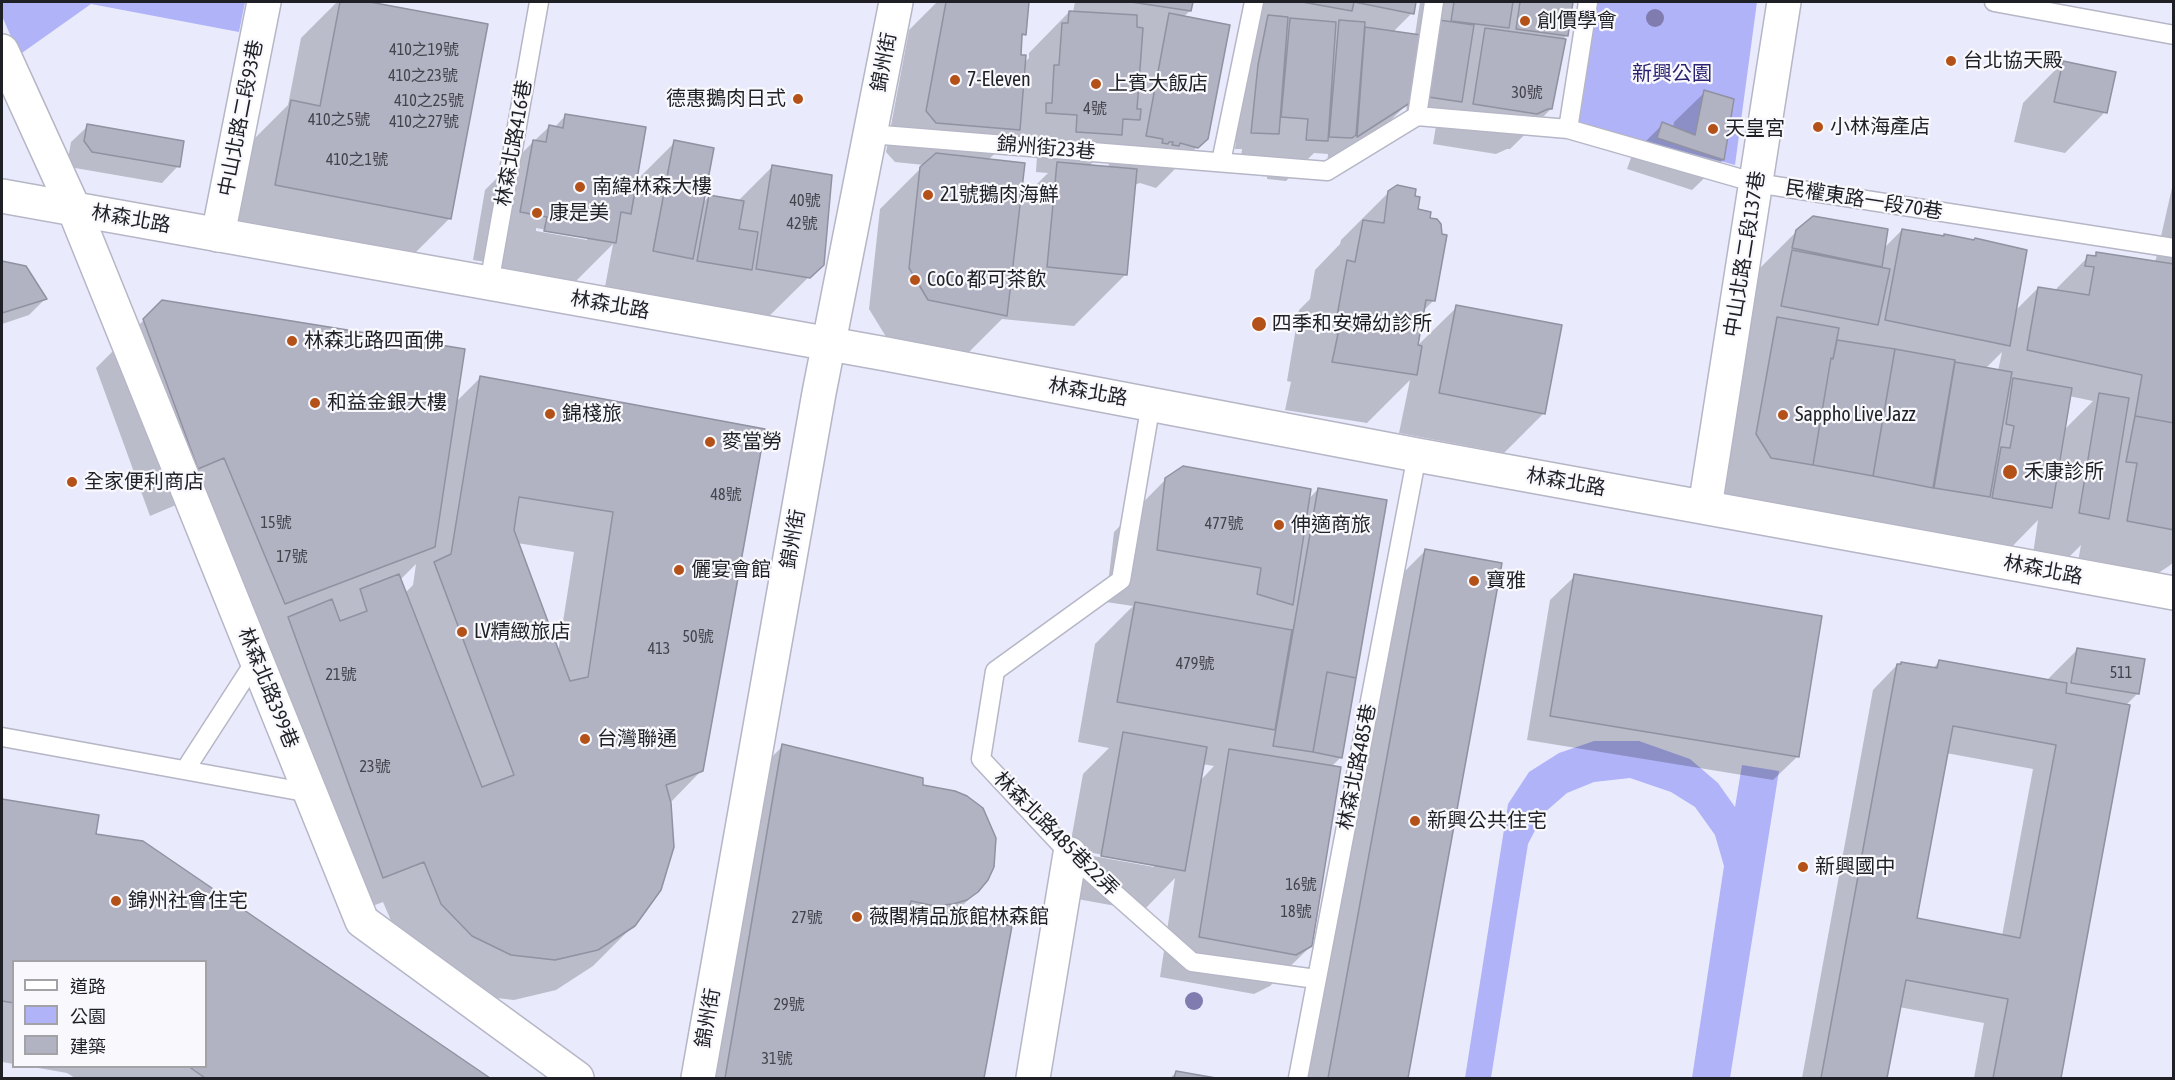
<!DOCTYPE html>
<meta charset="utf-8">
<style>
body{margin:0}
#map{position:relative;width:2175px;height:1080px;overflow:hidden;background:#e9ebfc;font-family:"Asap Condensed","Noto Sans TC",sans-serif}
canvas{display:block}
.frame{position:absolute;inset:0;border:3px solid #1f2026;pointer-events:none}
.legend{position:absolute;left:12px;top:960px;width:195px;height:108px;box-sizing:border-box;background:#f9f9fd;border:2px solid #a2a2a7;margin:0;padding:8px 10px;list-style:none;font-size:18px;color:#1f2026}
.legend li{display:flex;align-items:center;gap:12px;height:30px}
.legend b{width:30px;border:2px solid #a2a2a7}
</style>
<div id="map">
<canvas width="2175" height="1080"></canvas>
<div class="frame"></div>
<ul class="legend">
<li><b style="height:8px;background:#fff"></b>道路</li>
<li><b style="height:16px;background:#b0b3f8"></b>公園</li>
<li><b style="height:16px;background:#b1b2c2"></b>建築</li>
</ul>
</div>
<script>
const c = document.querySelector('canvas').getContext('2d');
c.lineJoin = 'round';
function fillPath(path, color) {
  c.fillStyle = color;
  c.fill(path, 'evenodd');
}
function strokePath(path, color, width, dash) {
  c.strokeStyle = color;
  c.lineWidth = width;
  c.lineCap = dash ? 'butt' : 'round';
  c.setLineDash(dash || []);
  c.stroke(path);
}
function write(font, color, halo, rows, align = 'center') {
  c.font = font + ' "Asap Condensed","Noto Sans TC",sans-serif';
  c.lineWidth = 4.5;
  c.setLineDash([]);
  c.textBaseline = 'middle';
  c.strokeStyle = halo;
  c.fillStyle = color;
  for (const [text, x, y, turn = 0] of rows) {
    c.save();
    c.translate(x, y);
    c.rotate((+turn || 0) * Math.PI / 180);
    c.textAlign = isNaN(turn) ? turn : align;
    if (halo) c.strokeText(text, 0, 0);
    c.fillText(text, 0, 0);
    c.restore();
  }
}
fillPath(new Path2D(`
 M2 2H245L239 32 91 4 19 55 2 16Z
 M1598 2H1757L1735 165 1579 124Z
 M1594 741H1639L1690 759 1718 783 1735 807 1742 765 1779 771 1730 1078H1692L1724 866 1715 835 1695 807 1671 792 1630 778 1594 782 1567 793 1544 813 1528 844 1491 1078H1465L1508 804 1529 772 1559 753Z`), '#b0b3f8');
fillPath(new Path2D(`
 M337 2H362L486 25 450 218 409 259 235 225 251 142 288 105 301 38Z
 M937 2H1027L1025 34 1020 38 1019 56 1024 63 1029 58V53L1069 12H1073L1075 2H1191L1190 11 1183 17 1206 138 1156 188 1140 183 1134 185 1126 274 1074 326 1002 319 965 356 888 340 869 309 880 209 924 165 895 162 886 152 909 30ZM1007 142 1037 155 1036 172 1048 173 1019 202 988 160ZM1113 145 1108 168 1089 166 1096 159Z
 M1262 2H1415L1412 13 1393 32 1415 35 1420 2H1571L1566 36 1562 40 1551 109 1510 149H1507L1496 154 1433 144 1436 126 1405 121 1407 104 1380 131 1327 166 1328 154 1314 153 1286 181 1267 179 1268 159 1241 157 1242 149H1235L1242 83Z
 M2063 62 2105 112 2065 153 2014 142 2023 103Z
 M1705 92 1733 100 1723 160 1692 190 1627 169 1632 155 1663 124 1673 128 1674 122Z
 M566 115 635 182 675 142 702 204 709 196 738 201 773 166 822 264 760 325 602 303 613 244 566 291 496 279 499 264 473 260 485 190 533 142 549 127 554 128ZM536 228 587 237V240L536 231Z
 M88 126 178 166 162 183 75 168 68 159 71 142Z
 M2174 179V562L2169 566 2140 585 2076 573 2081 545 2060 566 2032 561 2038 520 1999 560 1894 528 1895 524 1883 536 1723 505 1709 483 1756 272 1797 231 1883 249 1902 230 2014 312 2038 288 2056 291 2057 288 2088 257H2093L2097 253 2155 263ZM2002 352 1998 371 1985 369ZM2069 396 2093 401 2064 430Z
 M1389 192 1416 211 1434 300 1422 312 1416 347 1457 307 1544 413 1504 453 1399 433 1410 380 1367 423 1285 410 1291 382 1287 381 1299 310 1310 299 1315 270 1340 244 1341 240Z
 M2 263 25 267 45 299 29 315 2 324Z
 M144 320 455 403 480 378 763 431 701 771 670 803 634 925 593 966 556 990 514 1000 470 995 401 944 383 902 343 917 248 658 267 639 236 651 176 505 150 516 96 368ZM517 543 574 552 558 653ZM416 564 413 585 405 593 400 580Z
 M1166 479 1308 500 1318 489 1341 757 1331 767 1311 946 1270 986 1254 994 1160 977 1175 878 1143 911 1061 896 1083 774 1109 748 1078 742 1095 644 1133 606 1106 602 1114 532ZM1202 764 1214 766 1200 781ZM1093 853 1154 864V867L1093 856Z
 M1425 551 1500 564 1406 1078H1296L1385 591Z
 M1575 576 1798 756 1773 780 1527 740 1550 600Z
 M2077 650 2138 693 2125 706 2128 707 2060 1078H1974L1984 1023 1899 1007 1886 1078H1802L1873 690 1897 665 1932 669 1939 662 2046 681ZM1946 753 2033 769 2002 936 1916 920Z
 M783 746 921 786 977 891 951 917 1011 927 983 1078H693L742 786Z
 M2 801 95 835 142 843 488 1078H75L67 1073 27 1066H206V962H14V1064L2 1062Z
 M1176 1073 1208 1078H1170Z`), '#0003');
const building = new Path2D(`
 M340 2H370L488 24 451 219 275 185 291 100 320 106Z
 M946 2H1029L1026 35 1022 34V36L1021 55H1026L1020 130 936 123 926 111Z
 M1131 2H1193L1191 11Z
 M1302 2H1416L1414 14 1354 2 1352 11Z
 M1454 2H1513L1509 28 1451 21Z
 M1520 2H1573L1568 36 1516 29Z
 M1069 11 1137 15V27L1143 28 1137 109H1141L1140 120 1123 119 1122 135 1076 132 1077 115 1046 113V103H1052L1054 65H1059L1062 23H1068Z
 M1169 13 1230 25 1208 139 1198 148 1180 143 1179 146 1172 145 1173 142H1169L1168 144 1162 143 1163 139 1146 136Z
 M1268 15 1288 17 1279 134 1251 133 1258 65Z
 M1290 18 1336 22 1328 141 1306 140 1308 119 1281 117Z
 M1339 20 1365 22 1356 135 1352 138 1329 137Z
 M1439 20 1474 25 1462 102 1428 97Z
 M1365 27 1421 35 1413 101 1357 137Z
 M1485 28 1566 39 1552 109H1548L1537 114 1473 104Z
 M2063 61 2116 72 2107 113 2054 102Z
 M1704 90 1734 99 1724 160 1657 138 1662 122 1695 135Z
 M565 114 646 127 631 214 621 212 616 243 544 231 547 217 520 212 533 140 546 142 549 125 563 128Z
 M87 124 184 141 180 167 92 152 84 141Z
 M674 140 714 148 693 259 653 251Z
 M936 153 1025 163 1007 316 928 300 909 268 920 167Z
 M1057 162 1137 169 1127 275 1047 267Z
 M772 165 832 175 824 265 810 278 756 269Z
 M1397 185 1416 189 1415 196 1420 197 1418 209 1431 212 1430 218 1437 219 1441 224 1442 234 1447 235 1435 301 1426 300 1418 345 1422 346 1417 375 1332 362 1338 334 1334 333 1347 260 1355 262 1363 220 1384 223 1388 191Z
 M709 195 744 201 739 229 758 232 752 270 697 261Z
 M1813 216 1888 229 1882 267 1792 248 1796 230Z
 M1902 229 1944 236V234L1974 240 1975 238 2027 250 2010 346 1885 320Z
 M1792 250 1890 269 1878 325 1781 306Z
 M2096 252 2174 264V423L2135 416 2142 375 2027 350 2038 287 2089 295 2094 267 2085 266 2087 255 2096 256Z
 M2 261 26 266 47 299 2 313Z
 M162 300 465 349 435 547 285 604 224 458 198 469 143 319Z
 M1456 305 1562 325 1545 414 1439 393Z
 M1777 317 1839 328 1833 359 1831 358 1813 465 1771 458 1756 434Z
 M1837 340 1895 349 1873 476 1813 465 1831 358 1833 359Z
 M1895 349 1955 360 1933 488 1873 476Z
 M1955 362 2012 372 1990 497 1934 488Z
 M480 376 765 429 703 771 666 785 671 803 674 847 661 890 635 926 598 950 555 960 511 955 472 936 441 904 424 862 383 878 288 617 332 599 340 621 367 611 360 589 399 574 482 787 514 775 434 562 451 554ZM519 497 613 512 588 677 570 681 514 530Z
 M2013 378 2072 388 2052 508 1992 498 2001 447 2010 448 2014 426 2006 424Z
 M2099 393 2129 398 2109 519 2079 513Z
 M2135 416 2174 423V530L2127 521 2137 463 2126 462Z
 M1183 466 1311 489 1293 605 1257 594 1261 568 1157 550 1165 478Z
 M1318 488 1387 500 1356 678 1327 672 1313 752 1273 746Z
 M1425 549 1502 563 1408 1078H1328Z
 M1574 574 1822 616 1799 757 1550 716Z
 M1135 602 1292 630 1275 730 1117 702Z
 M2077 648 2145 659 2139 694 2071 683Z
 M1939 660 2067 683 2066 693 2130 705 2061 1078H1993L2008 999 1906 980 1887 1078H1821L1897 664H1901V662L1937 668ZM1953 726 2056 745 2020 938 1917 918Z
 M1327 672 1356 678 1342 758 1313 752Z
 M1123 732 1207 747 1185 871 1101 856Z
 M782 744 923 778V785L955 791 967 796 983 808 996 838 994 867 988 880 978 892 967 900 953 904 935 906 911 901 909 908 1012 926 984 1078H725Z
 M1229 749 1341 767 1312 946 1296 955 1199 937Z
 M2 799 99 815 96 834 143 841 490 1078H205L188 1066H206V962H14V1003L2 1001Z
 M1176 1071 1216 1078H1174Z`);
fillPath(building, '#b1b2c2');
strokePath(building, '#9091a1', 1.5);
const service = new Path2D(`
 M1994 2 2174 35
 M1417 116 1568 129 1756 183 2174 248
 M1417 116 1434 2
 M1568 129 1588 2
 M870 134 1327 171 1417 116
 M1221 162 1254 2
 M489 284 539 2
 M1151 403 1121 580 995 671 981 759 1070 854 1192 962 1316 979
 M2 737 310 793
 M185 770 256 660
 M1298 1078 1417 455`);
const minor = new Path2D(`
 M2 51 74 209 362 921 577 1078
 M218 235 264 2
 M1705 507 1784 2
 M1033 1078 1070 854`);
const tertiary = new Path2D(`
 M2 196 886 354 1417 455 2174 593
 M698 1078 819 393 896 2`);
strokePath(service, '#b5b6c6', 21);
strokePath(minor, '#b5b6c6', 36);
strokePath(tertiary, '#b5b6c6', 36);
strokePath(service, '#fff', 18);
strokePath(minor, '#fff', 33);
strokePath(tertiary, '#fff', 33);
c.fillStyle = '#817caf';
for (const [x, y] of [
 [1655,18],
 [1194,1001]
]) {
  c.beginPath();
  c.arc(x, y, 9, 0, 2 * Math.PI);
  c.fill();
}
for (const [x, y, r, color] of [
 [1525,21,6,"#b35118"],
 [1951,61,6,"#b35118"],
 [955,80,6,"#b35118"],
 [1096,84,6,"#b35118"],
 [798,99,6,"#b35118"],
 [1818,127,6,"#b35118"],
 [1713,129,6,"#b35118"],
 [580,187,6,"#b35118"],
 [928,195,6,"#b35118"],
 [537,213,6,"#b35118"],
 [915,280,6,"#b35118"],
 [1259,324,8,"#b35118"],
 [292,341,6,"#b35118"],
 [315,403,6,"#b35118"],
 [550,414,6,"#b35118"],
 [1783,415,6,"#b35118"],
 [710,442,6,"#b35118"],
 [2010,472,8,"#b35118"],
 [72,482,6,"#b35118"],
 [1279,525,6,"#b35118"],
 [679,570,6,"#b35118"],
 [1474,581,6,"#b35118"],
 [462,632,6,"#b35118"],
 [585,739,6,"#b35118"],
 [1415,821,6,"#b35118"],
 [1803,867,6,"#b35118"],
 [116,901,6,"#b35118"],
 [857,917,6,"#b35118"]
]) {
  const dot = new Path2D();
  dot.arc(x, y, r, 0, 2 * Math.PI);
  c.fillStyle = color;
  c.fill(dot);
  strokePath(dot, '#f9f9fd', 2);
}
write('16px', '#44444d', null, [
 ["410之19號",424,50],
 ["410之23號",423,76],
 ["30號",1527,93],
 ["410之25號",429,101],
 ["4號",1095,109],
 ["410之5號",339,120],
 ["410之27號",424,122],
 ["410之1號",357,160],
 ["40號",805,201],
 ["42號",802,224],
 ["48號",726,495],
 ["15號",276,523],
 ["477號",1224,524],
 ["17號",292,557],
 ["50號",698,637],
 ["413",659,649],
 ["479號",1195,664],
 ["511",2121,673],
 ["21號",341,675],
 ["23號",375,767],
 ["16號",1301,885],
 ["18號",1296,912],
 ["27號",807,918],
 ["29號",789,1005],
 ["31號",777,1059]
]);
write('20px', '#1f2026', '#f9f9fd', [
 ["創價學會",1537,21],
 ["台北協天殿",1963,61],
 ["7-Eleven",967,80],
 ["上賓大飯店",1108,84],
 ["德惠鵝肉日式",786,99,"right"],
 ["小林海產店",1830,127],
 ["天皇宮",1725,129],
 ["南緯林森大樓",592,187],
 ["21號鵝肉海鮮",940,195],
 ["康是美",549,213],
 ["CoCo 都可茶飲",927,280],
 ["四季和安婦幼診所",1272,324],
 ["林森北路四面佛",304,341],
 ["和益金銀大樓",327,403],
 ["錦棧旅",562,414],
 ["Sappho Live Jazz",1795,415],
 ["麥當勞",722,442],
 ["禾康診所",2024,472],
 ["全家便利商店",84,482],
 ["伸適商旅",1291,525],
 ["儷宴會館",691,570],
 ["寶雅",1486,581],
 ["LV精緻旅店",474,632],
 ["台灣聯通",597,739],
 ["新興公共住宅",1427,821],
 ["新興國中",1815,867],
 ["錦州社會住宅",128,901],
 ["薇閣精品旅館林森館",869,917]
], 'left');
write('20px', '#1f2026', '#f9f9fd', [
 ["錦州街",884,62,-79],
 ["中山北路二段93巷",241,118,-79],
 ["林森北路416巷",514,143,-80],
 ["錦州街23巷",1046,148,5],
 ["民權東路一段70巷",1864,200,9],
 ["林森北路",131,219,10],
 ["中山北路二段137巷",1745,254,-81],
 ["林森北路",610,305,10],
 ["林森北路",1088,392,10],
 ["林森北路",1566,482,10],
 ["錦州街",793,539,-80],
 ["林森北路",2043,570,11],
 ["林森北路399巷",268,688,68],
 ["林森北路485巷",1357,767,-79],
 ["林森北路485巷22弄",1056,834,45],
 ["錦州街",708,1018,-80]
]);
write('20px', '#2c2270', '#f9f9fd', [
 ["新興公園",1672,74]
]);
</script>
